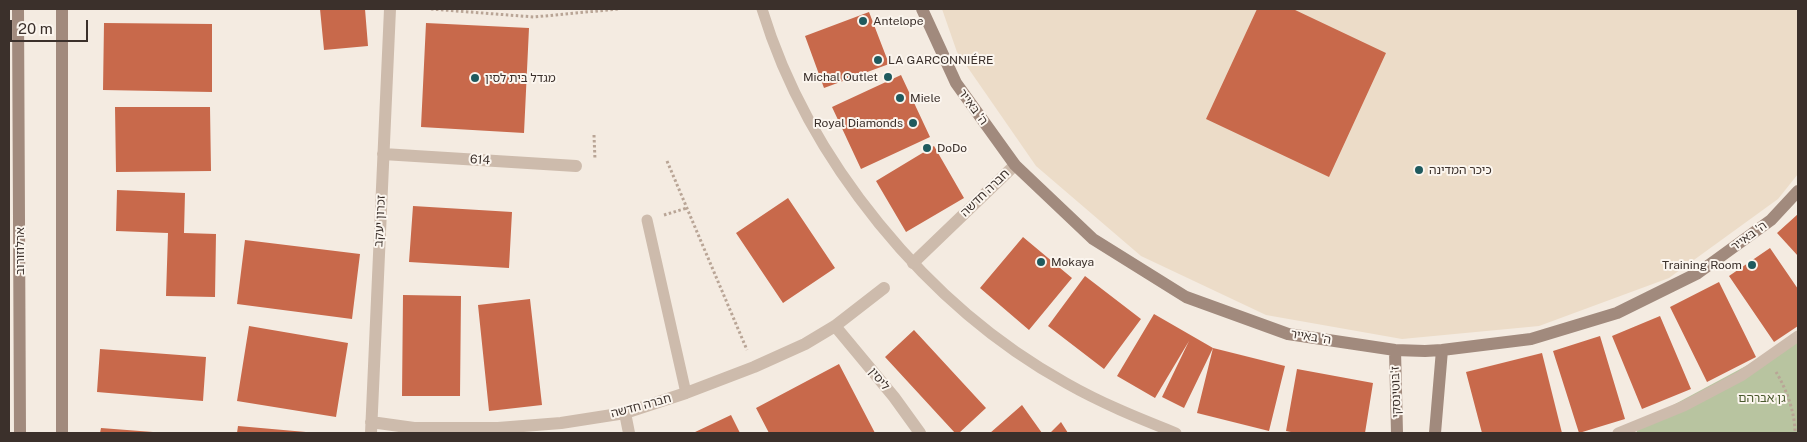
<!DOCTYPE html>
<meta charset="utf-8">
<style>
body{margin:0}
#map{position:relative;width:1807px;height:442px;overflow:hidden;background:#f4ebe1;font-family:"Public Sans",sans-serif}
canvas{display:block}
.frame{position:absolute;inset:0;border:10px solid #3b302b;pointer-events:none}
.scale{position:absolute;left:10px;top:20px;width:78px;height:22px;box-sizing:border-box;border:2px solid #3b302b;border-top:0;padding-left:6px;font-size:15px;line-height:18px;white-space:nowrap;color:#3b302b;-webkit-text-stroke:4px #fbf5ee;paint-order:stroke}
</style>
<div id="map">
<canvas width="1807" height="442"></canvas>
<div class="frame"></div>
<div class="scale">20 m</div>
</div>
<script>
const c = document.querySelector('canvas').getContext('2d');
c.lineJoin = 'round';
function fillPath(path, color) {
  c.fillStyle = color;
  c.fill(path, 'evenodd');
}
function strokePath(path, color, width, dash) {
  c.strokeStyle = color;
  c.lineWidth = width;
  c.lineCap = dash ? 'butt' : 'round';
  c.setLineDash(dash || []);
  c.stroke(path);
}
function write(font, color, halo, rows, align = 'center') {
  c.font = font + ' "Public Sans","Noto Sans Hebrew",sans-serif';
  c.lineWidth = 4;
  c.setLineDash([]);
  c.textBaseline = 'middle';
  c.strokeStyle = halo;
  c.fillStyle = color;
  for (const [text, x, y, turn = 0] of rows) {
    c.save();
    c.translate(x, y);
    c.rotate((+turn || 0) * Math.PI / 180);
    c.textAlign = isNaN(turn) ? turn : align;
    if (halo) c.strokeText(text, 0, 0);
    c.fillText(text, 0, 0);
    c.restore();
  }
}
fillPath(new Path2D(`
 M1798 338V433H1637L1636 425Z`), '#b8c4a0');
fillPath(new Path2D(`
 M942 9H1798V174L1778 199 1669 278 1539 326 1402 339 1266 315 1141 256 1036 166 957 52Z`), '#ecdcc8');
fillPath(new Path2D(`
 M320 9H365L368 46 324 50Z
 M1257 9H1293L1386 53 1329 177 1206 119Z
 M869 12 889 64 824 88 805 36Z
 M104 23 212 24V92L103 90Z
 M426 23 529 28 524 133 421 127Z
 M901 75 930 137 861 169 832 107Z
 M115 107H210L211 171 116 172Z
 M934 146 964 198 906 232 876 181Z
 M117 190 185 193 184 233 216 234 215 297 166 296 168 233 116 231Z
 M788 198 835 268 783 303 736 233Z
 M413 206 512 212 509 268 409 262Z
 M1798 214V256L1777 233Z
 M1023 237 1072 278 1029 330 980 288Z
 M245 240 360 254 352 319 237 304Z
 M1770 248 1798 289V326L1774 342 1729 276Z
 M1085 276 1141 319 1104 369 1048 326Z
 M1719 282 1756 357 1707 382 1670 307Z
 M403 295 461 296 460 396H402Z
 M530 299 542 405 489 411 478 305Z
 M1154 314 1213 348 1184 408 1162 397 1189 341 1155 398 1117 376Z
 M1660 316 1691 389 1642 409 1612 336Z
 M249 326 348 343 336 417 237 401Z
 M914 330 986 408 959 433H955L885 357Z
 M1600 336 1625 419 1579 433 1553 351Z
 M1213 348 1285 366 1269 431 1197 413Z
 M100 349 206 357 203 401 97 392Z
 M1542 353 1562 433H1482L1466 372Z
 M839 364 875 433H769L756 408Z
 M1297 369 1373 383 1365 433H1296L1286 431Z
 M1022 405 1042 433H990Z
 M731 415 740 433H693Z
 M1061 422 1068 433H1050Z
 M238 426 306 432 305 433H237Z
 M101 428 153 432V433H100Z`), '#c8694b');
strokePath(new Path2D(`
 M431 9 534 17 618 9
 M594 135 595 160
 M667 161 747 350
 M664 215 687 208
 M1776 372C1787 390 1795 413 1795 433`), '#b9a596', 3, [2.5, 2.5]);
strokePath(new Path2D(`
 M762 9C808 160 927 306 1066 383 1101 403 1138 418 1176 433
 M647 220 686 393
 M1618 433 1684 406 1741 376 1798 336`), '#cdbbac', 11);
strokePath(new Path2D(`
 M383 154 576 166
 M913 263 1015 165
 M835 326 894 397 920 433
 M625 413 629 433
 M371 422 414 428H498L561 423 625 413 686 393 754 367 805 344 835 326 884 288
 M371 433 390 9`), '#cdbbac', 12);
strokePath(new Path2D(`
 M18 9 20 433
 M922 9 956 83 1015 165 1093 239 1186 297 1288 334 1395 350 1425 351 1442 350 1531 339 1617 313 1698 273 1771 220 1798 191
 M1395 350 1397 433
 M62 433V9
 M1435 433 1442 350`), '#a18a7d', 12);
for (const [x, y, r, color] of [
 [863,21,5,"#1f5a5e"],
 [878,60,5,"#1f5a5e"],
 [888,77,5,"#1f5a5e"],
 [475,78,5,"#1f5a5e"],
 [900,98,5,"#1f5a5e"],
 [913,123,5,"#1f5a5e"],
 [927,148,5,"#1f5a5e"],
 [1419,170,5,"#1f5a5e"],
 [1041,262,5,"#1f5a5e"],
 [1752,265,5,"#1f5a5e"]
]) {
  const dot = new Path2D();
  dot.arc(x, y, r, 0, 2 * Math.PI);
  c.fillStyle = color;
  c.fill(dot);
  strokePath(dot, '#fbf5ee', 2);
}
write('12px', '#3b302b', '#fbf5ee', [
 ["Antelope",873,21],
 ["LA GARCONNIÉRE",888,60],
 ["Michal Outlet",878,77,"right"],
 ["מגדל בית לסין",485,78],
 ["Miele",910,98],
 ["Royal Diamonds",903,123,"right"],
 ["DoDo",937,148],
 ["כיכר המדינה",1429,170],
 ["Mokaya",1051,262],
 ["Training Room",1742,265,"right"]
], 'left');
write('12px', '#3b302b', '#fbf5ee', [
 ["ה' באייר",973,107,54],
 ["614",480,160,4],
 ["חברה חדשה",985,193,-44],
 ["זכרון יעקב",380,221,-87],
 ["ה' באייר",1749,236,-36],
 ["ארלוזורוב",20,251,-90],
 ["ה' באייר",1311,337,9],
 ["ליסין",879,379,50],
 ["ז'בוטינסקי",1396,392,-92],
 ["חברה חדשה",641,406,-15]
]);
write('12px', '#4a5a2e', '#fbf5ee', [
 ["גן אברהם",1762,398]
]);
</script>
